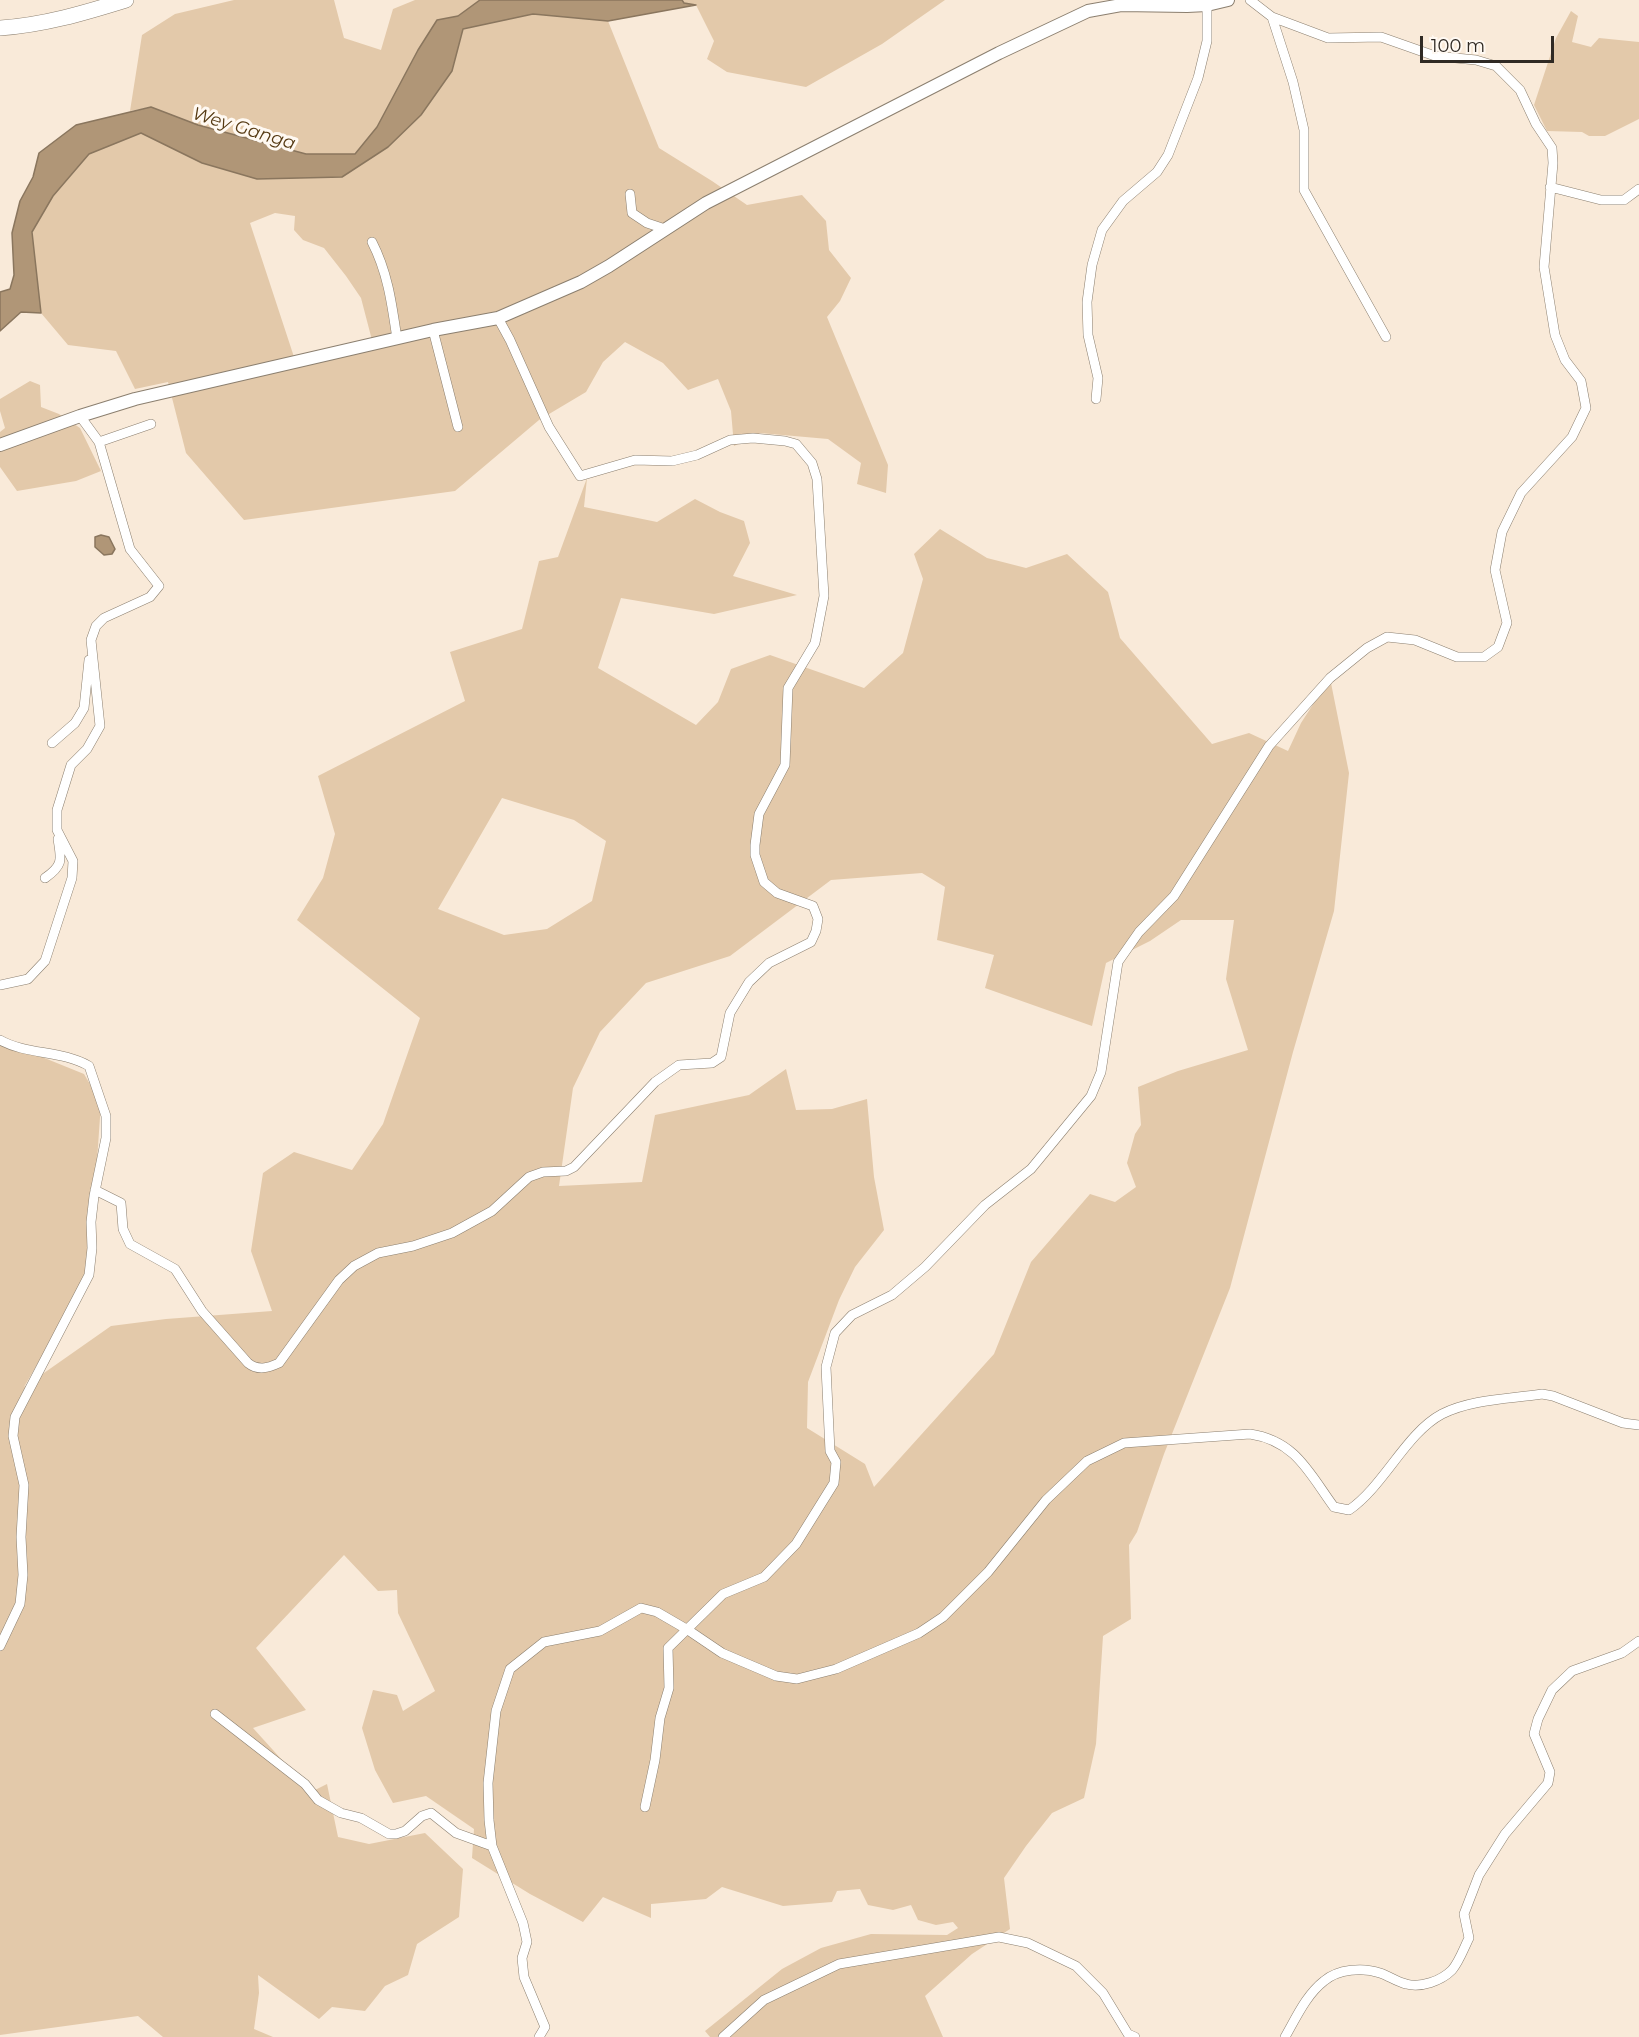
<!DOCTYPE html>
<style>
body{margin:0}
#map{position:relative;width:1639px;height:2037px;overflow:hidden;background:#f9ead9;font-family:Montserrat,sans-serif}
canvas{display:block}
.scale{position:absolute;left:1420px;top:36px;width:134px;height:27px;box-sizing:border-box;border:3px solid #302a24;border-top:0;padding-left:8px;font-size:18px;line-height:21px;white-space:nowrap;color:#302a24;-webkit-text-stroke:4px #fff9f2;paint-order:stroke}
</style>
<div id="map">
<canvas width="1639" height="2037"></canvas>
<div class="scale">100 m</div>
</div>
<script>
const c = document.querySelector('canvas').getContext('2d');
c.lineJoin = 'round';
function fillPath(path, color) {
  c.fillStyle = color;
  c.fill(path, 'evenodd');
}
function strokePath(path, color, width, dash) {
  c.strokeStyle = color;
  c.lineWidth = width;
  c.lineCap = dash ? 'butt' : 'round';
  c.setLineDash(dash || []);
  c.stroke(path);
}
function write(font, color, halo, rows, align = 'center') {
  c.font = font + ' Montserrat,sans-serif';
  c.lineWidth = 6;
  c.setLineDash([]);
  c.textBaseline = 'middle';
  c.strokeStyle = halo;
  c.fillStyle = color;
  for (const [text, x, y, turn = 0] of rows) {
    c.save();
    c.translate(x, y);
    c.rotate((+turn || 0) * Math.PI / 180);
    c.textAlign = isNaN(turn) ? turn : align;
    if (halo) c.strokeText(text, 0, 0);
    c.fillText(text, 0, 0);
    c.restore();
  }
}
fillPath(new Path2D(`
 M234 0H334L344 38 381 50 393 9 415 0H480L418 50 377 127 355 154H304L195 124 151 107 130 111 142 35 175 14Z
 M682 0H945L882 44 806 87 727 72 707 59 714 41 696 5 683 3Z
 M1571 11 1578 16 1572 42 1591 47 1599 38 1639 42V119L1605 136H1589L1582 132 1547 131 1534 105 1556 38Z
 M533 14 608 21 659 148 712 181 747 205 802 195 826 221 829 250 851 278 840 301 827 317 888 465 886 493 857 484 861 463 828 439 760 433 734 446 731 411 718 379 688 390 663 363 625 342 603 362 586 392 539 420 455 491 244 520 186 453 168 382 135 389 116 351 68 345 41 313 32 232 53 196 89 154 141 133 198 161 257 179 342 177 452 71 463 29ZM275 213 295 216 294 230 303 240 324 248 346 276 361 298 373 344 295 360 250 223Z
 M30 381 40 385 41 407 59 414 80 428 101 471 76 481 17 491 0 467V432L5 428 0 411V399Z
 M587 478 584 507 657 522 695 499 720 512 744 521 750 543 733 576 797 595 714 614 621 598 598 668 696 725 718 702 731 669 770 655 864 688 903 653 923 579 914 554 940 529 987 558 1026 568 1067 554 1108 592 1120 638 1212 744 1249 733 1288 751 1301 723 1330 678 1349 773 1334 911 1293 1052 1230 1288 1164 1454 1137 1532 1129 1545 1131 1619 1103 1636 1096 1744 1084 1798 1052 1813 1026 1846 1004 1878 1010 1929 972 1954 925 1996 943 2037H710L705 2031 782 1969 821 1948 871 1934 947 1935 958 1928 953 1922 936 1925 918 1920 911 1905 893 1910 868 1905 860 1889 837 1891 832 1902 783 1906 722 1887 706 1899 651 1904V1918L603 1897 583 1922 530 1894 472 1858 474 1829 426 1796 393 1803 375 1770 362 1728 373 1690 397 1695 403 1711 435 1691 398 1613 397 1590 378 1591 344 1555 256 1648 306 1710 253 1728 311 1792 327 1784 338 1837 369 1844 425 1833 463 1869 459 1917 417 1944 408 1975 385 1986 365 2011 332 2007 319 2019 258 1975 259 1993 254 2029 273 2037H163L138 2016 0 2035V1040L84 1074 101 1103 89 1275 24 1387 111 1326 166 1319 272 1311 251 1251 263 1173 294 1152 352 1170 383 1124 420 1018 297 920 323 878 335 834 318 776 465 701 450 652 522 629 539 561 558 557ZM502 798 574 820 606 841 592 901 547 929 504 935 438 909ZM922 873 945 887 937 940 994 955 985 988 1092 1026 1106 963 1150 941 1181 920H1234L1226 979 1248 1050 1178 1071 1138 1087 1141 1125 1135 1134 1127 1163 1136 1187 1115 1202 1090 1194 1031 1262 994 1354 874 1487 865 1464 807 1428 808 1382 839 1300 855 1267 884 1230 874 1177 867 1099 832 1109 796 1110 786 1069 749 1095 655 1115 642 1182 559 1186 573 1088 600 1032 646 983 730 956 831 880Z`), '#e3c9aa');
const water = new Path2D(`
 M480 0H682L684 3 696 5 608 21 533 14 463 29 452 71 421 115 388 147 342 177 257 179 202 163 141 133 89 154 53 196 32 232 41 313 21 312 0 331V292L10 289 14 275 12 233 20 201 33 177 39 153 76 125 151 107 198 125 306 154H355L377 127 418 50 437 20 458 16Z
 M101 535 109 537 115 549 112 554 104 555 95 547V537Z`);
fillPath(water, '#b09677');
strokePath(water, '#8a765e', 1.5);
const minor = new Path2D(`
 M1272 17 1293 82 1304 130V190L1386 337
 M1550 187 1601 200H1624L1639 189
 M630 194 632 213 647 223 665 229
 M372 242C388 273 392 305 397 339
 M433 330 458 427
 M1096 399 1098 378 1088 335 1087 302 1092 265 1102 230 1123 201 1157 172 1168 155 1198 78 1207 41V5
 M99 442 151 424
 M52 743 75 723 84 708 89 660
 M45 878C64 865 61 859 58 839
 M0 985 28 979 45 961 72 878 73 861 57 830V810L71 765 87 749 100 726 91 640 96 626 104 618 150 597 159 586 130 549 99 442 80 416
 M0 1040C27 1055 61 1050 89 1066L106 1116V1138L94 1196 91 1222 92 1248 89 1275 15 1417 13 1436 24 1485 21 1537 23 1575 20 1604 0 1646
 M95 1190 121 1203 123 1229 130 1244 175 1269 202 1311 248 1363C258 1371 268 1368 279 1363L339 1280 354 1266 378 1253 413 1246 452 1233 492 1211 529 1177 543 1172 566 1171 574 1167 655 1082 679 1065 712 1063 721 1057 730 1013 749 982 769 963 811 942 816 931 818 919 813 906 777 893 764 882 755 855V845L759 814 785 765 788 688 815 643 824 596 817 479 812 463 796 444 785 441 753 438 730 440 697 455 672 461 635 460 580 476 549 427 510 340 498 318
 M215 1714 305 1784 318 1800 341 1813 361 1818 389 1834H396L405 1831 422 1816 431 1813 456 1833 492 1846
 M645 1807 655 1760 660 1718 669 1688 668 1648 723 1594 764 1577 796 1544 834 1483 836 1462 830 1451 826 1367 835 1333 852 1315 892 1295 925 1267 985 1205 1031 1169 1091 1096 1101 1072 1118 962 1139 932 1174 896 1269 746 1330 678 1367 648 1387 637 1415 640 1457 657H1484L1498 647 1507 623 1495 570 1502 532 1521 493 1572 437 1586 408 1581 381 1565 360 1555 335 1544 267 1553 163 1552 148 1536 124 1520 90 1496 66 1476 60 1435 56 1381 37 1328 38 1272 17 1250 0
 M539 2037 545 2027 524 1977 522 1958 527 1942 523 1923 492 1846 489 1820 488 1783 496 1711 510 1669 544 1642 600 1631 641 1608 657 1612 688 1630 722 1653 776 1676 797 1679 836 1669 919 1633 943 1617 988 1572 1046 1500 1087 1461 1124 1443 1250 1434C1296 1441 1309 1473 1334 1507L1349 1510C1384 1486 1406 1433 1442 1414 1472 1399 1510 1399 1542 1394L1553 1396 1623 1423 1639 1425
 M723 2037 764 2000 839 1964 999 1937 1028 1943 1076 1966 1103 1993 1128 2034 1135 2037
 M1285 2037C1296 2018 1306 1995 1324 1981 1338 1969 1363 1967 1380 1973 1389 1976 1397 1982 1406 1984 1421 1988 1441 1981 1452 1970 1459 1962 1464 1948 1469 1938L1464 1914 1479 1875 1505 1834 1548 1783 1550 1772 1534 1734 1538 1719 1552 1690 1572 1671 1622 1653 1639 1641`);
const tertiary = new Path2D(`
 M0 445 80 416 135 399 433 330 498 318 581 282 609 266 706 203 999 53 1088 11 1121 5 1187 6 1207 5 1228 0`);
const primary = new Path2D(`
 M0 28C44 25 84 13 126 0`);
strokePath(minor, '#8b7f6f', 10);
strokePath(tertiary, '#8b7f6f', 14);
strokePath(primary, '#8b7f6f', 16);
strokePath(minor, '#fff', 9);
strokePath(tertiary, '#fff', 12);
strokePath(primary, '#fff', 15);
write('italic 18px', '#553912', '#fff9f2', [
 ["Wey Ganga",244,129,17]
]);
</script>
